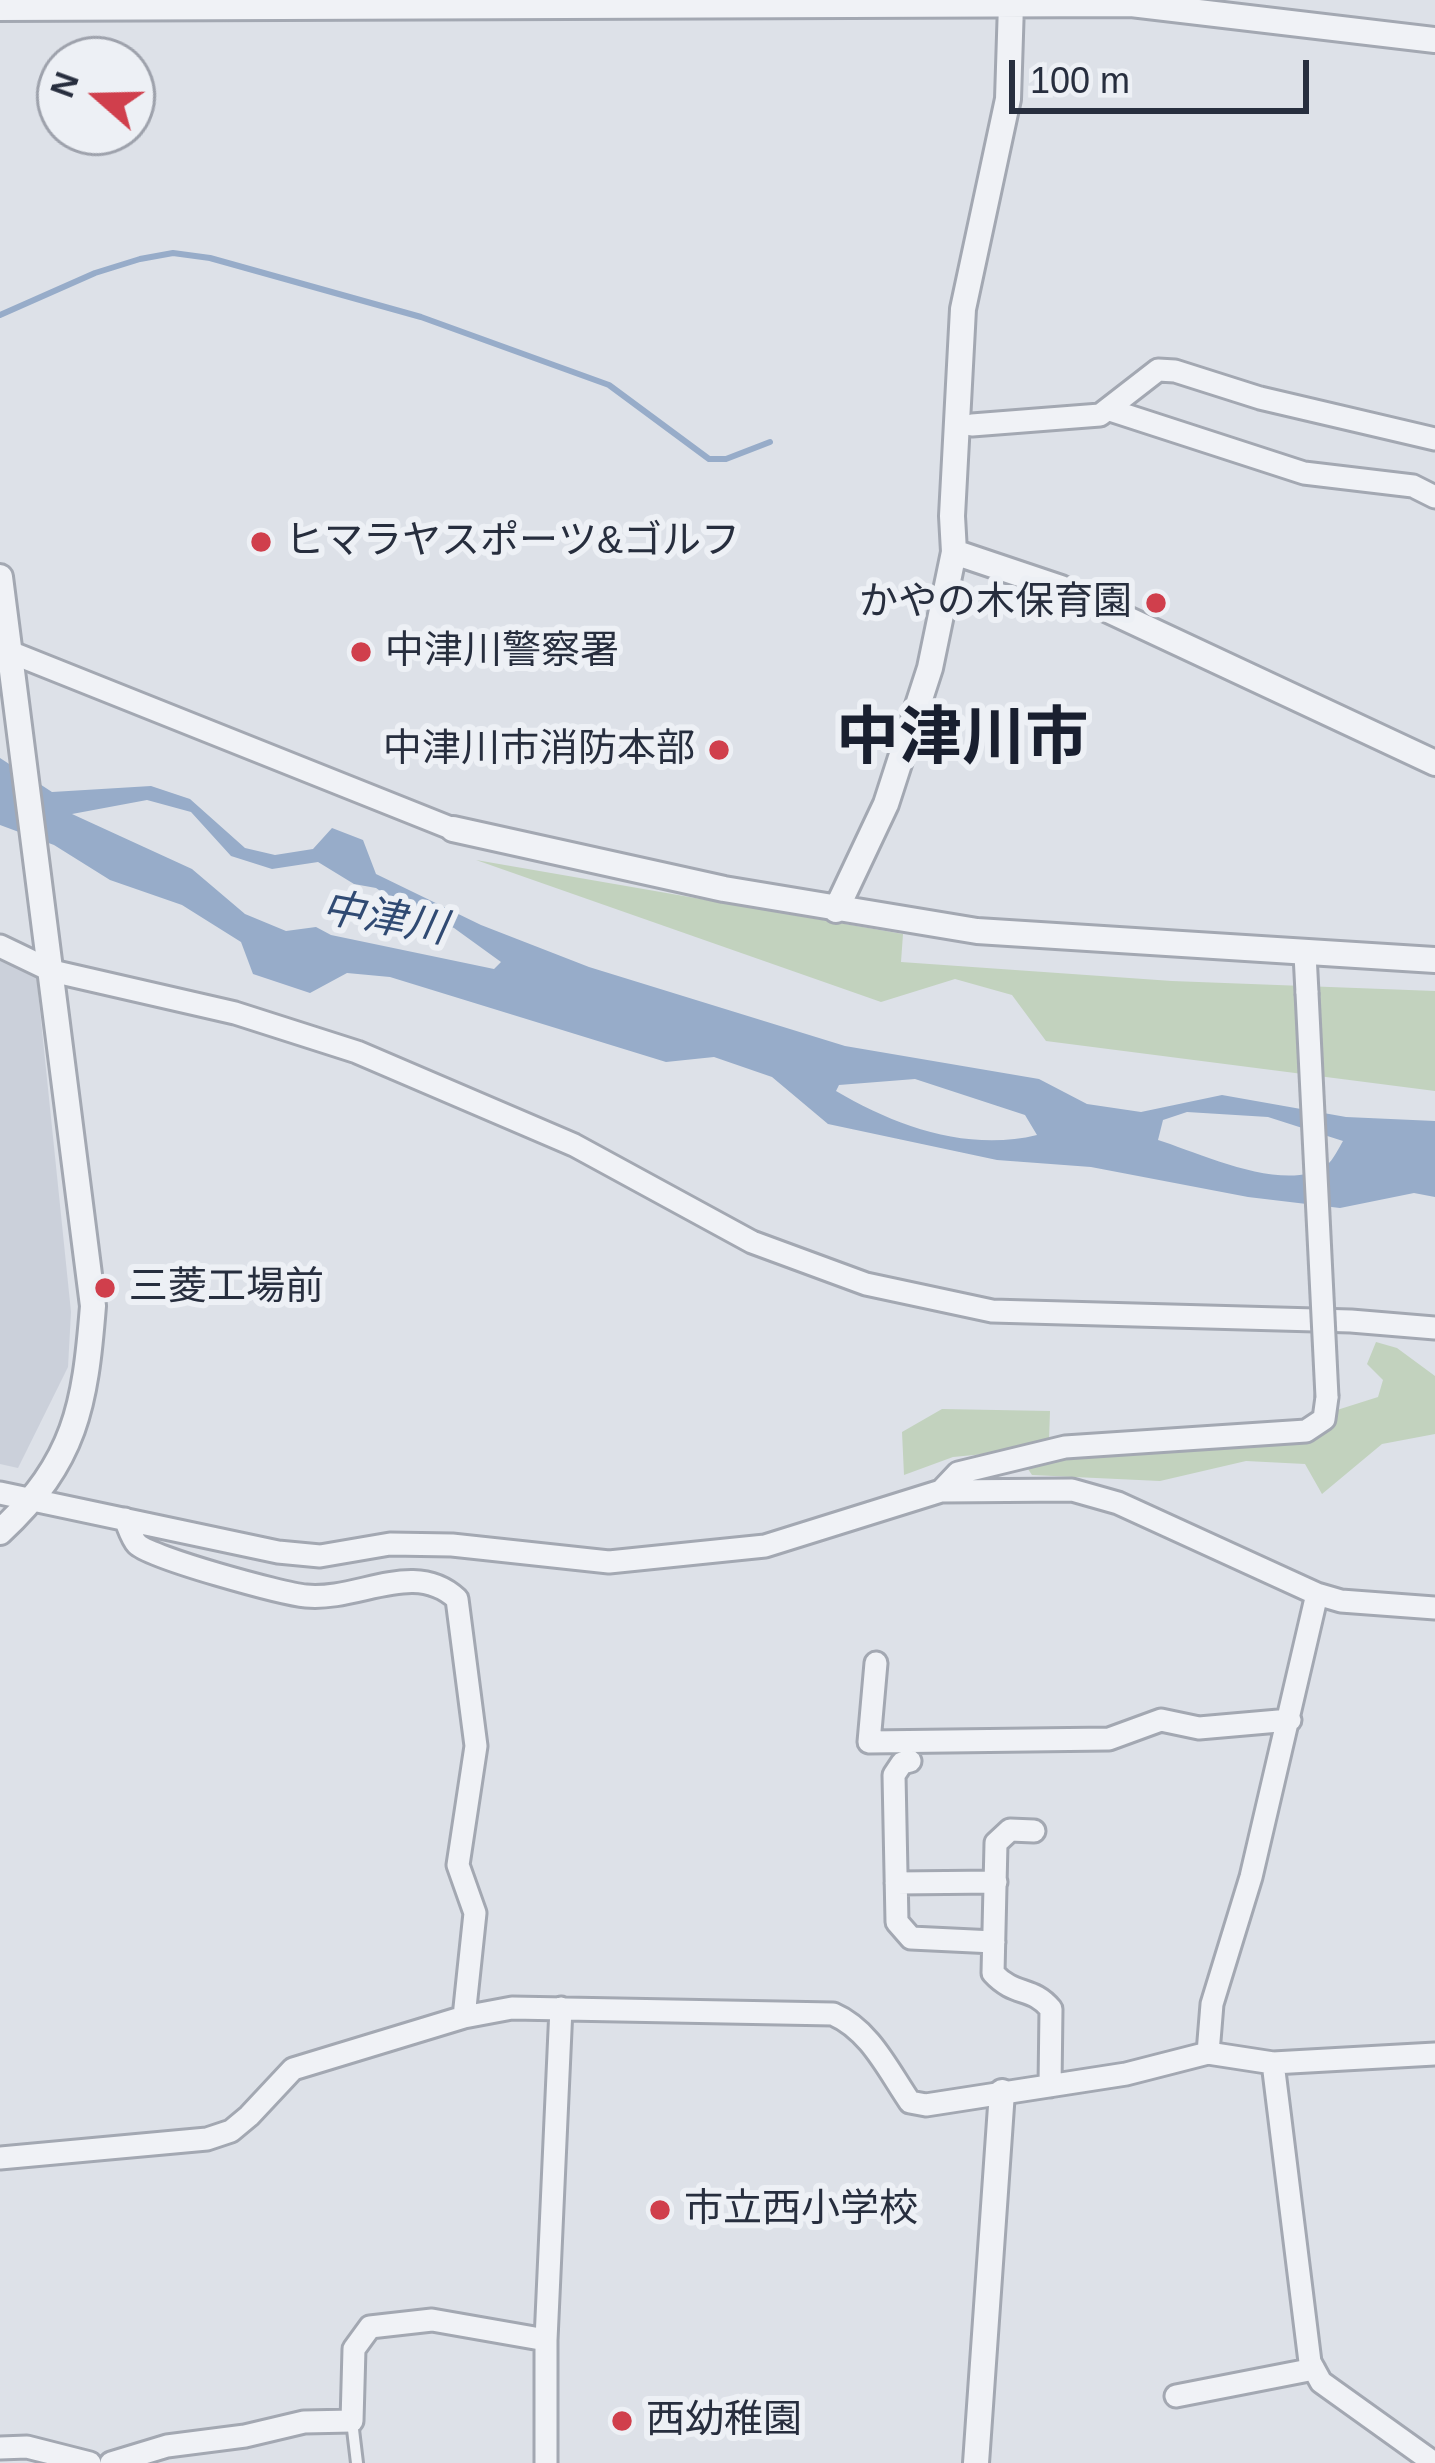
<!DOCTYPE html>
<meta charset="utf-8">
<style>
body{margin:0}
#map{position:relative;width:1435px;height:2463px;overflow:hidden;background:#dde1e8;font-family:Arial,sans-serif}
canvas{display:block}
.north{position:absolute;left:36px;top:36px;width:120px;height:120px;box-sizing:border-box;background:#edf0f5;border:3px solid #9ea2ac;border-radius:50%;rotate:290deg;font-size:33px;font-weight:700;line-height:48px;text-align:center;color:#272e3e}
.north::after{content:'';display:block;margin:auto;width:42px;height:54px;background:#d03f4c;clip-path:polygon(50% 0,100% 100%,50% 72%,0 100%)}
.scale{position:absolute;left:1009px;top:60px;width:300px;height:54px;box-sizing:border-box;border:6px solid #272e3e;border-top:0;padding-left:15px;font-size:36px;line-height:42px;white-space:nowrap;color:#272e3e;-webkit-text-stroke:9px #edf0f5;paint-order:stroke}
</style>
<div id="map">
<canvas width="1435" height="2463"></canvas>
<div class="north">N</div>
<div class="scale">100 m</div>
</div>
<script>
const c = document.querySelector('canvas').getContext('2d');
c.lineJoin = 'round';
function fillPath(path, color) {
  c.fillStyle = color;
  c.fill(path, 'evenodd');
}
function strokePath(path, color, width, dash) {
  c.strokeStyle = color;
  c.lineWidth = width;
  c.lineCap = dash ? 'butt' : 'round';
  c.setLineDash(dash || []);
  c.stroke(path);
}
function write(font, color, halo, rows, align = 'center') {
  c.font = font + ' Arial,"Noto Sans JP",sans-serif';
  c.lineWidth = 12;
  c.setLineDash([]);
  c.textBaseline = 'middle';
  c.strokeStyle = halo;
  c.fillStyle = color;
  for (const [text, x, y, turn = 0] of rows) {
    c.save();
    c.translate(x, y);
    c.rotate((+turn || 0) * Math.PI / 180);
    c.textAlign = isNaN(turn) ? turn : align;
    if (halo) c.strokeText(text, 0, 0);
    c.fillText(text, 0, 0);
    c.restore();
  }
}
fillPath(new Path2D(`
 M0 954 36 972 71 1312 68 1367 18 1468 0 1464Z`), '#cbd0da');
fillPath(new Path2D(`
 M476 860 903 934 901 962 1172 981 1435 991V1091L1046 1041 1012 995 955 979 881 1002Z
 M1376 1342 1397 1348 1435 1376V1434L1382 1444 1322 1494 1305 1464 1246 1461 1160 1481 1032 1475 1016 1451 953 1457 904 1475 902 1432 942 1409 1050 1411 1049 1440 1311 1435 1330 1430 1337 1410 1378 1397 1383 1380 1367 1364Z`), '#c2d2be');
fillPath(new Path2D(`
 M0 758 52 792 151 786 190 799 245 848 275 855 313 849 332 828 363 840 376 874 481 925 589 967 845 1046 1039 1079 1087 1104 1141 1112 1222 1095 1346 1117 1435 1121V1197L1414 1193 1340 1208 1248 1197 1091 1167 997 1160 828 1124 772 1077 714 1057 666 1062 390 977 347 973 310 993 253 974 241 942 182 905 110 880 54 845 0 825ZM147 800 191 812 231 856 272 869 318 862 354 884 376 888 409 911 454 928 501 962 494 969 331 935 316 927 286 931 245 914 192 869 72 814ZM915 1079 1025 1115 1037 1135C968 1152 895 1126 836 1091L839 1085ZM1187 1112 1268 1117 1343 1141C1339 1148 1333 1160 1327 1165 1287 1195 1200 1153 1158 1140L1163 1120Z`), '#97acc9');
strokePath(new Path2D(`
 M0 315 95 273 140 259 173 253 210 258 421 317 609 385 709 459H726L770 442`), '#97acc9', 6);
const service = new Path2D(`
 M352 2421 357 2463`);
const minor = new Path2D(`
 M1110 410 1304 473 1413 486 1435 497
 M972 425 1100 415 1158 370 1175 371 1260 398 1435 439
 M10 652 453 829
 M0 946 52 971 235 1013 357 1052 574 1145 752 1242 866 1284 992 1311 1351 1321 1435 1328
 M1305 954 1307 993
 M941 1491 958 1473 1065 1447 1306 1431 1324 1419 1327 1397
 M0 1493 278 1552 320 1556 390 1544 452 1545 609 1562 765 1546 941 1491 1072 1490 1118 1503 1317 1594 1341 1601 1435 1608
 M125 1519C128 1526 132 1539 137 1544 151 1558 283 1594 306 1596 359 1601 414 1559 457 1599L476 1746 458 1865 475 1913 464 2017
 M876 1663 869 1742 1109 1739 1161 1720 1199 1728 1290 1720
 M910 1761 902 1763 894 1775 897 1922 911 1938 994 1942
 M1034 1831 1010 1830 996 1843 993 1973C1015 1997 1032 1986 1051 2009L1050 2086
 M896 1883 996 1882
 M1208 2053 1212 2004 1251 1877 1317 1594
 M1273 2063 1310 2362 1321 2382 1434 2463
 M0 2158 207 2139 231 2131 249 2116 293 2069 464 2017 512 2008 833 2014C870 2030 888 2070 910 2102L926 2105 1126 2074 1208 2053 1273 2063 1435 2054
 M546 2340V2463
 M1176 2396 1314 2369
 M0 2448 27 2447 90 2463
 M111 2463 167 2446 245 2436 304 2422 352 2421 354 2349 370 2327 432 2320 546 2340 561 2008`);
const tertiary = new Path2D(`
 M0 8 1131 4 1435 40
 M954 552 1061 588 1435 763
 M0 577 93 1306C85 1406 76 1461 0 1532
 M453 829 724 889 977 931 1435 960
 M836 910 886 804 930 668 954 552 952 516 963 309 1008 99 1011 4
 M976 2463 1002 2092`);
strokePath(service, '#a3a8b2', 16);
strokePath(minor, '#a3a8b2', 27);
strokePath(tertiary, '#a3a8b2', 30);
strokePath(service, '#f0f2f6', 10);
strokePath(minor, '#f0f2f6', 21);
strokePath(tertiary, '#f0f2f6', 24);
const minorBridge = new Path2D(`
 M1307 993 1327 1397`);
strokePath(minorBridge, '#a3a8b2', 27, []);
strokePath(minorBridge, '#f0f2f6', 21);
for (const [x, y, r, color] of [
 [261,542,12,"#d03f4c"],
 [1156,603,12,"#d03f4c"],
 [361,652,12,"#d03f4c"],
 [719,750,12,"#d03f4c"],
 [105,1288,12,"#d03f4c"],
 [660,2210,12,"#d03f4c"],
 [622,2421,12,"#d03f4c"]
]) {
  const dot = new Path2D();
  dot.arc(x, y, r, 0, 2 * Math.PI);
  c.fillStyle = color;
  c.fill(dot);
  strokePath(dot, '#edf0f5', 4.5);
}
write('39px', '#272e3e', '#edf0f5', [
 ["ヒマラヤスポーツ&ゴルフ",285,542],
 ["かやの木保育園",1132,603,"right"],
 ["中津川警察署",385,652],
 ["中津川市消防本部",695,750,"right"],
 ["三菱工場前",129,1288],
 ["市立西小学校",684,2210],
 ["西幼稚園",646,2421]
], 'left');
write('italic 42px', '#304a73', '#edf0f5', [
 ["中津川",384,920,10]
]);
write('bold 63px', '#191f2f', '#edf0f5', [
 ["中津川市",962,741]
]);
</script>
